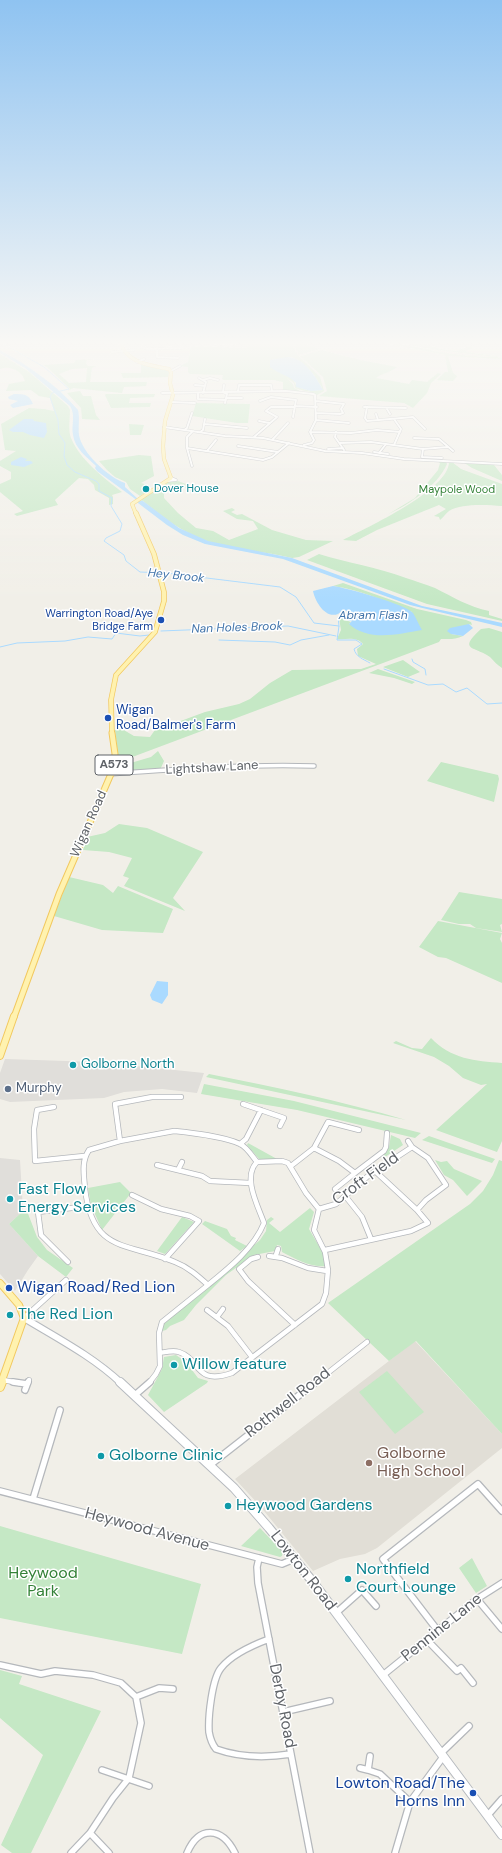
<!DOCTYPE html>
<style>
body{margin:0}
canvas{display:block;background:#f1efe8}
</style>
<canvas width="502" height="1853"></canvas>
<script>
const c = document.querySelector('canvas').getContext('2d');
c.lineJoin = 'round';
function fillPath(path, color) {
  c.fillStyle = color;
  c.fill(path, 'evenodd');
}
function strokePath(path, color, width, dash) {
  c.strokeStyle = color;
  c.lineWidth = width;
  c.lineCap = dash ? 'butt' : 'round';
  c.setLineDash(dash || []);
  c.stroke(path);
}
function write(font, color, halo, rows, align = 'center') {
  c.font = font + ' "DM Sans",sans-serif';
  c.lineWidth = 3;
  c.setLineDash([]);
  c.textBaseline = 'middle';
  c.strokeStyle = halo;
  c.fillStyle = color;
  for (const [text, x, y, turn = 0] of rows) {
    c.save();
    c.translate(x, y);
    c.rotate((+turn || 0) * Math.PI / 180);
    c.textAlign = isNaN(turn) ? turn : align;
    if (halo) c.strokeText(text, 0, 0);
    c.fillText(text, 0, 0);
    c.restore();
  }
}
fillPath(new Path2D(`
 M5 1059 97 1062 204 1073 197 1093 162 1089 124 1092 104 1098 10 1102 0 1099V1073Z
 M0 1158 20 1160 23 1211 9 1224 38 1256 28 1270 15 1291 0 1274Z`), '#e0deda');
fillPath(new Path2D(`
 M415 1341 502 1434V1448L377 1548 365 1554 340 1559 313 1571 260 1506 235 1479Z`), '#e1ded6');
fillPath(new Path2D(`
 M245 343H291L298 355 320 377 324 391 317 395C312 391 302 391 295 388L294 383 287 378 293 384 294 388 302 392 283 390V382L274 380H224L222 379 223 375 190 374 188 372V367L180 366 188 362 191 346 247 348ZM292 357C307 364 316 376 323 390L311 391 297 387 292 378 270 360Z
 M293 343H303L320 349 299 355Z
 M385 343C401 343 417 347 434 351 454 354 476 357 496 357L436 350 401 343 415 344 423 343 441 349 456 351 472 345 473 349 466 350 467 352 496 356 502 359 448 356 453 373 457 376 453 381 437 380 445 372H448L445 355Z
 M322 350 360 360 397 367C390 373 382 373 376 378L409 384 412 380 427 382 438 373 441 374 431 383 427 393 413 408 404 403 319 396 327 391 323 377 300 356Z
 M0 354 29 372 68 406 70 410C70 418 68 431 71 438 80 460 104 478 122 492L112 495 113 497V504L109 505V498L95 490 94 485 88 479 79 478 55 500 58 505 17 516 14 514 23 511 0 492V484L11 479V472L0 466V461L16 451 5 450 1 424 29 408 44 409 54 411 50 398 39 396 31 390 6 391 9 384 25 381C22 371 10 365 0 369Z
 M94 359 87 360 86 364 88 366H96L92 368 90 382H147L146 386 124 387 122 393 73 388 68 391 70 389 47 367 43 365 74 363 76 360ZM87 368 86 382 69 383 59 374 72 369Z
 M144 364 169 371 168 377 123 378 121 373H141V365Z
 M80 391 83 396H91L96 415 100 420 82 419 81 408 67 393Z
 M106 394H155L154 397 130 398 129 403H151L150 407 111 408 105 395Z
 M196 403 250 404 248 423H237L192 416Z
 M129 424 144 425 141 435H130Z
 M139 455 151 456 154 476 141 483 148 485 142 489 148 491 140 496 130 489 126 482 115 477 107 470 99 461Z
 M437 461 446 462 447 464C437 487 409 504 387 515L415 498 438 470 440 463Z
 M449 462H452L461 469 502 484V506C487 505 462 503 449 511 446 513 443 518 440 520L439 517 434 516 446 509 439 505 377 530 356 541 343 540C366 528 449 490 449 462Z
 M463 462 502 465H494L502 475V481L472 468Z
 M178 481 186 484 185 487 201 496 181 486 164 494V498L178 513 196 528 213 531 229 540 258 529 253 521 237 519 223 511 232 508 235 510 231 512 237 515 242 514 272 530 306 540 333 541 299 557 292 558C265 551 237 551 210 542 185 534 163 518 143 501L139 500 168 482Z
 M319 554C348 563 377 567 406 578 415 581 425 584 435 588 453 597 469 607 489 611V615L502 619V621L427 604 307 560Z
 M343 583 417 609 466 620 471 622 472 625 469 624 451 634 463 636C455 640 448 639 441 639L439 642 119 762 115 730 122 729 134 736 150 737 157 727 161 725 178 722 205 712 239 704 250 699 270 683 292 670 361 669 376 664 358 656 357 649 363 644C356 636 346 640 337 639L341 630 339 618 351 622 349 624 412 612C387 602 361 590 333 586Z
 M489 628 502 632V668C497 665 494 661 490 657 475 646 457 651 481 629Z
 M403 660 420 672 408 677 383 667Z
 M378 669 415 682 412 684 394 678 369 673Z
 M158 751 164 761 160 770 115 773 117 767 151 757Z
 M441 762 498 775 499 779 494 802 427 781Z
 M119 824 147 828 203 852 173 898 185 911 124 886 129 878 123 876 132 858 109 852 83 850 87 837 105 833Z
 M69 877 103 885 113 893 118 886 173 909 163 933 102 930 54 916Z
 M459 892 502 899V924L500 925 502 932 476 928 470 924H459L441 920Z
 M438 921 502 933 500 939 502 943V983L446 958 438 957 419 947Z
 M431 1038C451 1059 475 1061 502 1063V1141L497 1152 436 1130 487 1084 481 1085 463 1078 449 1066 434 1057 393 1043 396 1041 412 1048 422 1049Z
 M209 1074C275 1087 341 1101 406 1120L206 1077Z
 M204 1084 294 1101 421 1133 415 1138 297 1110 201 1094Z
 M391 1135 400 1139 403 1145 385 1157 383 1155 389 1147Z
 M429 1136 495 1159 492 1163 422 1140Z
 M248 1143 277 1159H259L247 1145Z
 M435 1160 441 1162 447 1161 454 1169 482 1181 467 1196 453 1180 444 1175Z
 M499 1160 502 1161V1434L416 1341 389 1361 328 1303 470 1204 483 1191 493 1175Z
 M120 1182 131 1193 102 1230 91 1205 88 1188Z
 M310 1208 314 1212 309 1229 323 1253 325 1266C311 1268 294 1258 282 1252L281 1246 277 1245 275 1251 254 1255 226 1275 196 1305 184 1320 170 1326 166 1330 162 1331 164 1324 260 1240 266 1231 267 1220 271 1217 274 1219 269 1223 280 1232Z
 M23 1211H27L37 1237 47 1250 73 1268 66 1277 38 1256 9 1224Z
 M182 1217 194 1222 165 1254 157 1251Z
 M205 1221 227 1229 231 1236 236 1238 235 1240 247 1246 240 1251 202 1224Z
 M176 1355 186 1362 198 1378 208 1381 207 1383 164 1412 148 1395 162 1369 164 1357Z
 M387 1371 424 1412 395 1434 359 1392Z
 M0 1526 201 1584 182 1654 0 1618Z
 M260 1528 283 1552 282 1556 280 1557 241 1546Z
 M472 1558 487 1586 476 1593 459 1568Z
 M0 1670 22 1676 19 1684 101 1711 31 1853H12L1 1845 43 1755 0 1718Z`), '#c5e8c5');
fillPath(new Path2D(`
 M0 350C29 366 57 385 78 410 80 418 78 427 79 435 82 453 108 477 125 483V487L139 500 143 501 179 528 208 541 292 558 422 606 493 621 502 623V627L410 605 283 559 205 544 183 535 167 525 138 503V501L97 471 95 468 96 466C87 457 75 449 73 435 71 425 76 415 70 406L25 368 0 353Z
 M287 357C304 357 316 377 323 390L311 391 296 387V383C289 375 278 374 270 367V360Z
 M14 394C24 394 29 394 33 404L13 408 10 405 18 401 9 399 8 397Z
 M24 419H33L34 421 46 423 47 432 44 438 30 435 23 432H13L9 430Z
 M21 457 27 459 25 461H31L33 463 24 467 11 465V462Z
 M333 586C347 588 405 604 413 613 416 618 419 625 422 630 398 634 369 642 349 624L353 620 349 617 351 614 350 612 343 610C341 611 340 613 338 614 325 619 315 601 313 591Z
 M469 624 473 628 463 636 451 634 447 631 450 628Z
 M157 981 168 982V995L162 1004 152 1000 150 995Z`), '#aadaff');
strokePath(new Path2D(`
 M2 343 44 367 69 389 52 393 50 397 58 420 59 434 65 443 64 456 67 465 75 472 96 481 99 484V491L112 498 111 506 122 524 120 531 106 538 104 541 124 555 126 561 140 572 166 573 280 587 296 597 314 623 339 626 337 640H356L362 644 354 649C356 657 363 659 370 663
 M339 626 338 617 352 621
 M161 631 288 626 336 636
 M219 640 275 642 290 645 301 640 329 635
 M0 647 17 643 65 641 88 637 112 639 116 633 140 636 149 635
 M412 659 413 662 425 669 426 675
 M384 669 428 685 443 684 456 692 467 688 487 704 502 703`), '#aadaff', 1);
const streetFar3 = new Path2D(`
 M142 343 144 348 147 349 181 348 180 343
 M202 343 231 345 235 343
 M157 349V357L178 358
 M112 352 134 350
 M137 362 144 359
 M171 371 180 366
 M199 378 206 382 203 393
 M203 380 210 378 218 380
 M195 385 205 386
 M224 385 223 392 227 394 225 403
 M238 391 239 385H271L272 391
 M162 393 286 391 313 394 315 395 316 420 310 432 314 440 312 443 304 445
 M198 393V399L226 400
 M226 398H242
 M260 401 271 397 296 400 293 417
 M316 401 344 404 341 409 343 413 340 414 316 413
 M171 402 195 403
 M295 406 317 407
 M364 407 406 408
 M367 407 365 418 367 421 413 417 425 429
 M387 409 390 414
 M376 414 378 420
 M394 419 401 429 394 445
 M316 420 349 423
 M259 421 269 423
 M205 424 247 428
 M164 427 225 436 263 438 325 451 362 453 404 459 502 464
 M184 430 187 428 192 413
 M200 432 203 430 205 419
 M310 432 351 433 377 430 400 432
 M336 432 335 437 344 450
 M254 437 277 417 266 411 271 407H295
 M414 438 439 439 453 451
 M273 439 288 423
 M340 443 371 442 423 449 447 447
 M238 446 278 452
 M187 448 263 460 272 457 289 443
 M328 449 343 448
 M423 449 422 457 442 458
 M207 451 216 440
 M374 452 388 454
 M379 453 386 444
 M192 466 187 448V437L193 431
 M167 481 176 480 171 478`);
const streetFar2 = new Path2D(`
 M111 774C179 769 246 764 314 766`);
const streetFar1 = new Path2D(`
 M243 1104 284 1118 280 1126
 M54 1107 37 1110 34 1129 35 1161 84 1156
 M174 1131C193 1133 222 1136 240 1144 247 1147 252 1156 257 1162 242 1177 258 1206 264 1223 254 1248 229 1268 208 1285 198 1276 188 1267 175 1262 127 1242 93 1254 85 1189 84 1175 81 1162 89 1150L120 1141Z
 M120 1141 115 1104 152 1097H181
 M408 1141 412 1147
 M240 1144 246 1139 261 1110
 M314 1148 339 1161 355 1173 384 1151 386 1147 387 1133
 M157 1165 202 1176 210 1181 250 1183
 M291 1166 314 1148 328 1122 359 1130
 M178 1170 182 1162
 M335 1189 355 1173
 M132 1195 161 1209 190 1216 199 1221 165 1259
 M346 1197 362 1217 371 1239
 M319 1209 336 1204 368 1176 412 1147 428 1158 446 1185 426 1200 417 1210
 M325 1250 411 1231 428 1223 417 1210 375 1171
 M276 1255 278 1249
 M269 1256 282 1258 308 1268 327 1271
 M258 1257 251 1259 239 1269 248 1281 295 1325
 M68 1262 41 1235 38 1212 88 1206
 M207 1310 228 1326 252 1357
 M217 1317 223 1309
 M24 1318 66 1280
 M160 1353C166 1352 173 1350 179 1352 201 1359 194 1386 232 1373L322 1304 326 1293 328 1270 325 1252 314 1230 319 1209 306 1193 288 1163 282 1161 257 1162
 M3 1380 19 1383
 M28 1383 29 1380
 M149 1383 156 1374 160 1366 159 1333 162 1322 208 1285
 M315 1383 367 1342`);
const street = new Path2D(`
 M13 1382 27 1384
 M25 1390 28 1382
 M135 1395 150 1382
 M210 1465 316 1382
 M0 1491 282 1564 294 1559
 M33 1499 60 1410
 M259 1558 257 1567 258 1583 310 1853
 M477 1599 502 1629
 M336 1613 362 1590 376 1606
 M438 1631 383 1559 478 1484 502 1511
 M269 1639C253 1645 232 1654 221 1668 212 1679 208 1717 209 1732 210 1738 212 1744 216 1749 241 1758 265 1758 291 1754
 M427 1640 457 1671 461 1668 473 1683
 M0 1665 41 1674 55 1671 93 1675 121 1683 136 1697 141 1723 129 1778 113 1798 90 1833 71 1853
 M383 1675 477 1599 502 1583
 M136 1697 159 1688 173 1689
 M283 1712 330 1701
 M441 1753 469 1726
 M360 1768 368 1770 370 1756
 M102 1770 149 1786
 M368 1770 380 1774 410 1802
 M488 1815 502 1799
 M90 1833 109 1853
 M187 1853C199 1825 222 1827 235 1853
 M395 1853 410 1802 443 1757`);
const secondaryFar1 = new Path2D(`
 M24 1318C57 1338 92 1356 121 1383`);
const secondary = new Path2D(`
 M120 1382 234 1488 269 1528 313 1582 502 1835`);
const primaryFar4 = new Path2D(`
 M120 343C129 364 149 365 169 369L171 372 170 383 173 395 165 421 163 446 164 459 171 478 132 504 136 514`);
const primaryFar3 = new Path2D(`
 M112 734 111 700 116 675 155 632 164 601V592L154 554 136 513`);
const primaryFar2 = new Path2D(`
 M14 1017 59 894 114 767 115 754 112 733`);
const primaryFar1 = new Path2D(`
 M0 1056 14 1016
 M0 1283 19 1305 24 1318 1 1383`);
const primary = new Path2D(`
 M0 1387 2 1382`);
strokePath(streetFar3, '#b5b8bc', 3);
strokePath(streetFar2, '#b5b8bc', 5.5);
strokePath(streetFar1, '#b5b8bc', 6);
strokePath(street, '#b5b8bc', 8);
strokePath(secondaryFar1, '#b6babf', 8);
strokePath(secondary, '#b6babf', 10);
strokePath(primaryFar4, '#f2c960', 4);
strokePath(primaryFar3, '#f2c960', 5.5);
strokePath(primaryFar2, '#f2c960', 7);
strokePath(primaryFar1, '#f2c960', 8);
strokePath(primary, '#f2c960', 10);
strokePath(streetFar3, '#fff', 2);
strokePath(streetFar2, '#fff', 3.5);
strokePath(streetFar1, '#fff', 4.5);
strokePath(street, '#fff', 5.5);
strokePath(secondaryFar1, '#fff', 6);
strokePath(secondary, '#fff', 8);
strokePath(primaryFar4, '#fff2af', 3);
strokePath(primaryFar3, '#fff2af', 4);
strokePath(primaryFar2, '#fff2af', 5);
strokePath(primaryFar1, '#fff2af', 6);
strokePath(primary, '#fff2af', 8);
const sky = c.createLinearGradient(0, 0, 0, 602);
sky.addColorStop(0, '#8fc3f1');
sky.addColorStop(0.57, '#f9f8f5');
sky.addColorStop(1, '#f9f8f500');
c.fillStyle = sky;
c.fillRect(0, 0, 502, 602);
for (const [x, y, r, color] of [
 [146,489,4,"#0f9aa8"],
 [161,620,4,"#1a4fb4"],
 [108,718,4,"#1a4fb4"],
 [73,1065,4,"#0f9aa8"],
 [8,1089,4,"#5c6f8a"],
 [10,1199,4,"#0f9aa8"],
 [9,1288,4,"#1a4fb4"],
 [10,1315,4,"#0f9aa8"],
 [174,1365,4,"#0f9aa8"],
 [101,1456,4,"#0f9aa8"],
 [369,1463,4,"#8d6e63"],
 [228,1506,4,"#0f9aa8"],
 [348,1579,4,"#0f9aa8"],
 [473,1793,4,"#1a4fb4"]
]) {
  const dot = new Path2D();
  dot.arc(x, y, r, 0, 2 * Math.PI);
  c.fillStyle = color;
  c.fill(dot);
  strokePath(dot, '#fff', 1.5);
}
write('11px', '#0d838f', '#fff', [
 ["Dover House",154,489]
], 'left');
write('11px', '#348238', '#fff', [
 ["Maypole Wood",457,490]
]);
write('11px', '#164399', '#fff', [
 ["Warrington Road/Aye",153,614],
 ["Bridge Farm",153,627]
], 'right');
write('italic 12px', '#4174aa', '#fff', [
 ["Hey Brook",176,576,6],
 ["Abram Flash",373,616],
 ["Nan Holes Brook",237,628,-2]
]);
for (const [x, y, w] of [
 [114,765,38]
]) {
  const box = new Path2D();
  box.roundRect(x - w / 2, y - 10, w, 20, 3);
  c.fillStyle = '#fff';
  c.fill(box);
  strokePath(box, '#5f6368', 1);
}
write('bold 12px', '#5f6368', null, [
 ["A573",114,765]
]);
write('13px', '#164399', '#fff', [
 ["Wigan",116,711],
 ["Road/Balmer's Farm",116,726]
], 'left');
write('13px', '#5f6368', '#fff', [
 ["Lightshaw Lane",212,768,-3],
 ["Wigan Road",89,824,-66]
]);
write('13px', '#0d838f', '#fff', [
 ["Golborne North",81,1065]
], 'left');
write('13px', '#4e5e75', '#fff', [
 ["Murphy",16,1089]
], 'left');
write('16px', '#5f6368', '#fff', [
 ["Croft Field",366,1179,-36],
 ["Rothwell Road",288,1403,-38],
 ["Heywood Avenue",147,1530,15],
 ["Lowton Road",303,1571,52],
 ["Pennine Lane",442,1628,-39],
 ["Derby Road",282,1706,79]
]);
write('16px', '#0d838f', '#fff', [
 ["Fast Flow",18,1190],
 ["Energy Services",18,1208],
 ["The Red Lion",18,1315],
 ["Willow feature",182,1365],
 ["Golborne Clinic",109,1456],
 ["Heywood Gardens",236,1506],
 ["Northfield",356,1570],
 ["Court Lounge",356,1588]
], 'left');
write('16px', '#164399', '#fff', [
 ["Wigan Road/Red Lion",17,1288],
 ["Lowton Road/The",465,1784,"right"],
 ["Horns Inn",465,1802,"right"]
], 'left');
write('16px', '#785e54', '#fff', [
 ["Golborne",377,1454],
 ["High School",377,1472]
], 'left');
write('16px', '#348238', '#fff', [
 ["Heywood",43,1574],
 ["Park",43,1592]
]);
</script>
